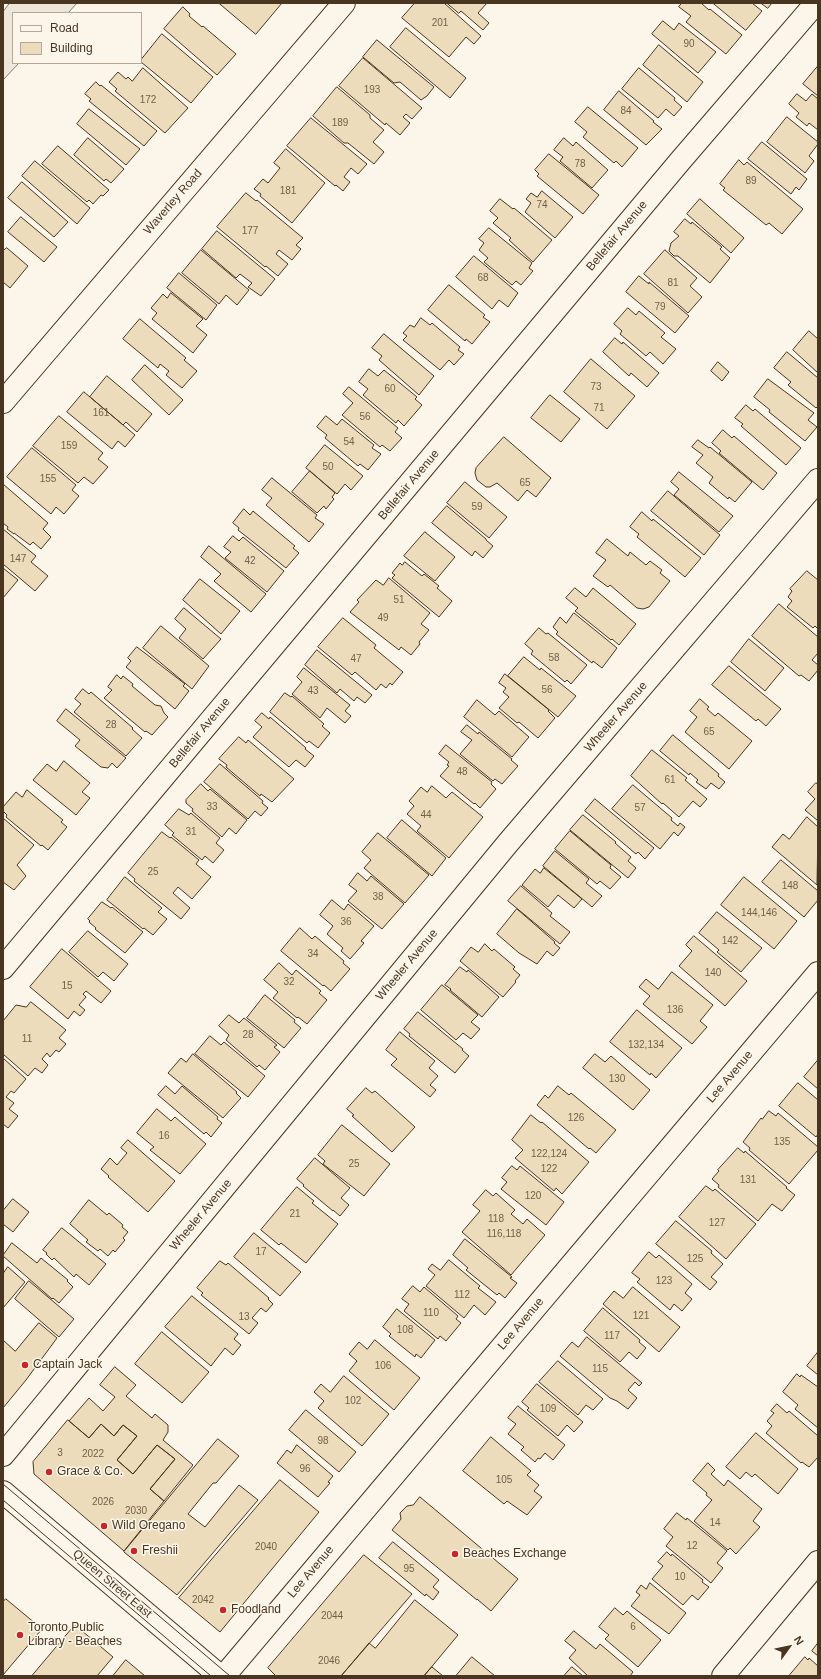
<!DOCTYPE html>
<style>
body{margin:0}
#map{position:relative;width:821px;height:1679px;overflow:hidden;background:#fbf6e9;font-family:Helvetica,sans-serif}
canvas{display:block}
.frame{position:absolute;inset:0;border:4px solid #4a3520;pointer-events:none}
.legend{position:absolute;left:12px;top:12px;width:130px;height:52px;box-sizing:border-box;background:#fbf6e9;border:1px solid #b4a999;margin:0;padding:5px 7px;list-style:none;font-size:12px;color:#4a3520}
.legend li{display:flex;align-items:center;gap:8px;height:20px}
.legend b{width:20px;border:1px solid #b4a999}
.north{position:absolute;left:769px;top:1627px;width:40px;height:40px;-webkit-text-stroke:3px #fbf6e9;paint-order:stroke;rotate:57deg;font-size:11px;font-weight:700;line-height:16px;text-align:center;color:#4a3520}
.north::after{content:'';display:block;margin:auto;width:14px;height:18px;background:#4a3520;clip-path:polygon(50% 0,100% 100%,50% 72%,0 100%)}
</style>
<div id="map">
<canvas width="821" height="1679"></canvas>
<div class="frame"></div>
<ul class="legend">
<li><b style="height:5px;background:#fbf6e9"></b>Road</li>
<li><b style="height:11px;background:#ecdcbc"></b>Building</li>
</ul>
<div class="north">N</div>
</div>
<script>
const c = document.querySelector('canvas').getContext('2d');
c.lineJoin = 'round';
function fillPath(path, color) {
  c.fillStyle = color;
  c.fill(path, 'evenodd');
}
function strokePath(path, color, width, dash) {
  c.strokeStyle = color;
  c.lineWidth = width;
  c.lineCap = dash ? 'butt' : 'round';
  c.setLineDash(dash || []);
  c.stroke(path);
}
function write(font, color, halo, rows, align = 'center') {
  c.font = font + ' Helvetica,sans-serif';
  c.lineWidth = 3;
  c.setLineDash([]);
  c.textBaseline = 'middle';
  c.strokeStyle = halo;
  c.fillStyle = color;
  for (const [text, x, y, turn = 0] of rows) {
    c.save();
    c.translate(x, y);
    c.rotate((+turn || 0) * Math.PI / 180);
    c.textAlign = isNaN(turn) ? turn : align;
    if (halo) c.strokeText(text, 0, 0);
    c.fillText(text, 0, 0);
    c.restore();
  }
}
const parking = new Path2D(`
 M10 3H77L68 13H13V63H19L3 80V12Z`);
fillPath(parking, '#ede7d9');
strokePath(parking, '#887966', 1);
const building = new Path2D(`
 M219 3H282L256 34Z
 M415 3H444L481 36 474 44 466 37 449 57 402 18Z
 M447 3H487L478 13 489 23 483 30 461 11 459 13Z
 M682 3H701L709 10 710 9 742 35 726 54 686 22 691 16 679 7Z
 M713 3H752L762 11 746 30Z
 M761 3H772L768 8Z
 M183 7 190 14 189 16 202 27 203 26 236 54 217 75 164 29Z
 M663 21 674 30 679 23 716 52 698 73 652 34Z
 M406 28 466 78 450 98 390 47Z
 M162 34 213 77 191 103 141 62V60Z
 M377 40 434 87 427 96 421 100 400 82 394 83 363 57Z
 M659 45 703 82 687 102 643 65Z
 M363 58 422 108 412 119 406 114 403 117 410 123 400 135 386 123 385 125 339 86Z
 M818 66V96L803 84Z
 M143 68 188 108 165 133 115 91 117 89 109 82 118 72 126 79 128 77 132 81Z
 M639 68 675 98 674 100 682 107 674 116 666 109 658 118 622 89Z
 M96 82 100 86 101 85 157 131 144 146 89 101 91 99 85 94Z
 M337 87 370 115V118L384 130 373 142 384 152 374 164 348 143H344L313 116Z
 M619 91 654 121 653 122 662 129 646 145 604 110Z
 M797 94 806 101 812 94 818 99V130L809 123 807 126 796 117 799 113 789 104Z
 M588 107 638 148 622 167 616 161 614 163 583 137 587 132 575 122Z
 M89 109 140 149 126 165 77 124Z
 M787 117 818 142V144L809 156 814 161 805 173 767 142Z
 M311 118 367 164 358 174 351 168 344 177 350 182 343 191 336 185 335 186 287 146Z
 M88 138 124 169 111 183 106 179 104 181 74 155Z
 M564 138 573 146 576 142 608 170 592 188 560 161 563 157 554 150Z
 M762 142 807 179 799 190 796 187 791 194 748 159Z
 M58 146 109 190 103 196 101 195 93 204 89 200 87 202 42 164Z
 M286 149 325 183 292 223 260 196 261 194 254 189 263 179 268 183 280 168 274 163Z
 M549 154 599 195 583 214 537 176 539 174 535 170Z
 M739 160 744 165 747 162 803 209 782 234 769 223 766 225 723 190 725 188 720 184Z
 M35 161 90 208 77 224 22 176Z
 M22 182 68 222 54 237 8 198Z
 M542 191 573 217 555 238 525 212 531 203 526 199 531 193 537 197Z
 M246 193 256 201 257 200 303 238 296 245 301 249 292 260 279 250 276 254 288 264 278 276 266 266 265 267 217 227Z
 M500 199 513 209 514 208 552 240 533 262 509 240 511 238 493 223 498 218 490 211Z
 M700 199 744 238 731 253 687 214Z
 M21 217 57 247 44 262 8 232Z
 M685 219 691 224 692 222 722 247 720 249 730 258 710 283 678 256H674L669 251 671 243 679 236 674 232Z
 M489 228 532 263 529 268 533 271 521 285 516 281 512 285 484 262 488 258 479 250 484 243 479 239Z
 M217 231 275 279 261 296 248 287 252 283 240 274 236 278 202 249Z
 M7 248 28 266 10 288 3 282V251Z
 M201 250 249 290 237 305 226 295 219 304 182 273Z
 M665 250 697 278 690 286 702 297 688 313 644 274Z
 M474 256 518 293 508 307 499 300 492 309 456 277Z
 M179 273 217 305 206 320 167 288Z
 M639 276 649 284V282L689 316 675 333 626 292Z
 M449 285 485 315 483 317 490 322 472 344 466 339 465 341 428 310Z
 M171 293 203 319 196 326 207 335 193 353 152 319 157 313 151 308 163 294 167 298Z
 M628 308 636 315 639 311 665 333 661 337 676 349 663 364 650 352 646 356 620 334 622 331 614 324Z
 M421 318 430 325 432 323 460 347 458 350 464 354 454 365 449 360 440 370 403 340 407 336 403 333 410 325 414 327Z
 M140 319 186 358 184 360 197 371 182 388 166 375 169 371 160 364 158 368 123 339Z
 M809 331 818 339V373L793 350Z
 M384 334 434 376 419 395 379 360 382 356 372 348Z
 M615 338 622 344 623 342 659 373 647 387 631 373 629 376 603 352Z
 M787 352 818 378V406L816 408 788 385 791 382 774 368Z
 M591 359 635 396 607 429 564 392Z
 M718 362 729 372 722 381 711 371Z
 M145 365 183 400 169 415 132 380Z
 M369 369 378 376 384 370 417 397 415 399 422 405 404 426 398 420 396 423 363 395 368 389 359 382Z
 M107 376 152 414 137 432 126 422 123 425 90 397Z
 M768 379 814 413 808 420 817 427 805 441 769 412 770 410 754 397Z
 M349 387 398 428 395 432 402 438 390 451 382 445 380 447 342 415 353 403 343 394Z
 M84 392 135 435 125 447 118 441 112 449 67 412Z
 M550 395 580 419 561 442 531 418Z
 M746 405 753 411 755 409 801 448 786 465 741 426 743 424 735 418Z
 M59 416 103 453 98 459 108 467 93 484 84 477 78 483 33 446Z
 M326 416 337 425 342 419 374 445 372 448 381 454 368 470 360 464 358 466 325 438 327 435 317 427Z
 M723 430 732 438 734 436 777 473 763 490 719 453 721 451 712 443Z
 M504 437 551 478 536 497 527 490 518 501 497 483 490 487H486L477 480 475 473 476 468Z
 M698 440 709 448 710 447 752 482 735 502 729 497 728 499 709 483 713 477 696 463 703 455 692 447Z
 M325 445 363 476 351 490 345 484 337 494 306 468Z
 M32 448 76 485 72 490 79 496 64 514 56 507 51 514 7 477Z
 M310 471 335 493 332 497 334 499 326 509 324 506 317 513 292 492Z
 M679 472 733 516 719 532 674 495 679 489 671 482Z
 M272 478 317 515 315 518 324 524 309 542 266 505 272 498 262 490Z
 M465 482 507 517 489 538 447 503Z
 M3 484 48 523 43 529 51 537 41 549 33 542 30 545 14 533V534L7 529 8 527 3 523Z
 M668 491 720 535 704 555 651 511Z
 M447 506 486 539V540L493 546 483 558 475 551 472 556 432 523Z
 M244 509 250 515 253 511 295 546 293 548 299 553 286 568 238 530 239 528 233 523Z
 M642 512 652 521 653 519 701 558 685 577 637 537 639 534 630 527Z
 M3 529 36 556 31 562 48 576 35 591 3 564Z
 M425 532 455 557 435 581 404 556Z
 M233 536 239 541 243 537 284 571 267 592 225 558 231 552 224 547Z
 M607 539 628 556 630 552 646 565 650 561 662 570 660 573 670 581 649 607 643 609 637 608 610 585 608 587 593 576 606 560 596 553Z
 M209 546 266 594 251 612 214 581 221 574 201 557Z
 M405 562 422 576 424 574 439 586 437 588 452 601 439 617 392 578 395 575 392 573 400 563 402 565Z
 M3 568 18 580 3 598Z
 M807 571 818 580V629L815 626 813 628 787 607 792 601 788 597 792 591 790 589Z
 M389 578 430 613 421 624 429 630 419 642 420 644 411 655 401 647 399 650 350 612 359 602 357 600 376 580 383 585Z
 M200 579 240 611 221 634 183 600Z
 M575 588 586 597 593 588 636 624 619 645 612 639 611 640 575 611 578 608 566 598Z
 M779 604 818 637V653L812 660 818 665V670L809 681 801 675 799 676 752 636Z
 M184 608 221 639 203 659 179 638 186 629 175 619Z
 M574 613 617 648 602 668 593 661 592 663 556 634 558 632 553 627 560 617 566 623Z
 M343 618 376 645 374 648 403 672 392 685 390 683 386 688 381 684 376 690 355 672 352 675 318 647Z
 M161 626 209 666 192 689 143 648Z
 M539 628 546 634 548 633 587 665 571 684 567 680 565 682 531 654 533 651 525 644Z
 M749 639 784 668 765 691 731 662Z
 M137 647 185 684 183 686 189 691 175 709 126 667 131 661 128 658Z
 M317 650 372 695 365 703 357 697 354 701 340 689 337 693 305 665Z
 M524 657 540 670 541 668 576 696 558 717 508 676Z
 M729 666 781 709 766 726 758 719 756 721 712 685Z
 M304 668 350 705 345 711 351 716 345 723 327 708 320 718 292 694 302 682 297 677Z
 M505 674 549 710 548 711 555 718 538 738 519 722 517 723 499 708 509 697 503 692 506 688 499 683Z
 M117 675 121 679 123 676 133 684 132 686 155 705 161 706 164 713 168 717 152 735 146 731 145 732 104 698 112 690 108 687Z
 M83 689 89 694 91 692 133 728 132 729 142 738 126 756 74 712 81 704 75 699Z
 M285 693 291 697 292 696 324 724 322 726 330 733 318 748 309 741 307 743 270 712Z
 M700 699 709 707 707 709 715 716 718 713 752 741 729 769 685 732 697 717 690 711Z
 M477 700 495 715 499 711 529 737 512 757 464 717Z
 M66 709 126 758 117 768 112 763 108 768 101 767 75 746 80 740 57 721Z
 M262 713 269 719 270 717 306 748 305 749 314 756 305 767 296 760 289 767 253 737 262 727 255 721Z
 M467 725 478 734 479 732 512 759 511 760 518 766 502 784 495 779 493 781 460 754 472 740 461 732Z
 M673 735 719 774 718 776 725 782 719 789 711 783 706 789 696 782 698 780 690 773 689 775 660 751Z
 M239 737 246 743 248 740 294 779 272 802 261 794 260 796 226 767 227 765 219 759Z
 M446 745 492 782 491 784 496 789 480 808 475 803 474 804 440 776 449 766 447 765 449 762 439 754Z
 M652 750 687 778 685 780 707 799 700 807 693 801 679 817 663 803 662 804 631 776Z
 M64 761 90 783 82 792 90 798 76 815 33 780 47 764 56 771Z
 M220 764 263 801 262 803 268 808 261 816 255 811 248 819 204 782Z
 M816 783 818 784V821L805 810 815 799 808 792Z
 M201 784 208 791 210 789 247 820 236 834 229 828 222 837 192 811 193 809 186 803V800Z
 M633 785 672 818 671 820 678 826 680 823 685 827 678 836 674 832 660 849 612 809Z
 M432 786 446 798 452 792 483 817 449 858 417 831 421 826 407 814 414 806 409 801 421 787 427 792Z
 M27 790 63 820 61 822 67 827 48 850 42 845 41 846 6 817 7 815 3 811V807L16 792 22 797Z
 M595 799 654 848 645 859 638 852 636 854 585 811Z
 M179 809 189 815 191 813 220 838 216 843 224 850 213 863 205 856 202 860 172 835 174 833 165 825Z
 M583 815 616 842 615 843 631 857 628 861 636 868 628 878 570 830Z
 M807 817 818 827 817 885 772 847 783 834 789 839Z
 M3 818 34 845 17 865 26 876 14 890 3 882Z
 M402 820 446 858 432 876 387 838Z
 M570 831 611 865 610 868 621 877 610 889 600 881 597 884 555 849Z
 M162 832 170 838 171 837 199 860 196 864 211 877 192 899 178 887 173 893 190 908 181 919 134 881 135 879 128 873Z
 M378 833 429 875 405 903 364 868 371 860 362 852Z
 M555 851 589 879 586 883 602 896 592 907 543 866Z
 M781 860 818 891V900L804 917 762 882Z
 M544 868 582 899 574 908 558 895 548 907 522 885 535 869 540 873Z
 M358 873 367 881 371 876 404 904 382 929 348 901 357 891 349 885Z
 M125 877 162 908 158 912 167 919 153 935 144 928 143 929 107 900Z
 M744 877 797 921 774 949 721 905Z
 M521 886 552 913 550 916 570 932 560 944 508 901Z
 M332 900 344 910 348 904 374 926 361 941 364 943 350 959 341 951 343 948 327 934 333 926 320 915Z
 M102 902 111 908 112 907 143 932 125 953 95 929 96 928 89 922 90 921 88 919Z
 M517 909 555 942 554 943 560 948 553 956 547 951 537 964 519 953 497 934Z
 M717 912 762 948 741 972 717 952 719 950 699 933Z
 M300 928 312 939 315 936 344 961 343 963 350 969 331 991 324 985 323 986 281 951Z
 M88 931 128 964 114 981 103 972 98 977 69 952Z
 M694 936 747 981 725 1006 679 966 692 951 686 945Z
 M485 944 492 951 494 949 515 967 513 969 520 975 515 981 516 982 503 997 460 961 471 947 478 952Z
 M62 949 111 991 101 1003 86 991 83 994 86 997 79 1005 85 1010 80 1016 74 1011 68 1019 30 987Z
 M279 963 292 975 296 970 321 991 319 993 327 1000 307 1024 298 1017 297 1018 273 998 278 992 264 980Z
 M460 967 467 972 468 970 499 997 482 1017 450 990 451 989 445 985Z
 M672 972 713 1005 700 1021 707 1027 692 1044 643 1004 650 996 639 987 646 979 658 989Z
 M442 985 478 1015 471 1022 480 1029 471 1039 463 1033 456 1040 421 1010Z
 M265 995 295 1020 294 1022 301 1028 284 1048 247 1018Z
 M31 1002 66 1030 59 1038 66 1044 59 1052 56 1050 50 1057 47 1053 42 1059 48 1065 42 1073 35 1068 28 1076 3 1054V1021L16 1005 26 1007Z
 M637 1010 682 1048 656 1078 651 1073 650 1075 610 1042Z
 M418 1012 463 1049 462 1050 469 1056 455 1073 409 1036 410 1034 404 1029Z
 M229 1015 239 1023 244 1018 277 1045 274 1047 280 1052 265 1070 259 1065 257 1067 226 1040 229 1035 219 1026Z
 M400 1032 435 1061 429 1068 438 1076 430 1085 436 1090 430 1097 391 1065 397 1059 386 1050Z
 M210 1036 221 1045 224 1042 265 1076 248 1097 195 1054Z
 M193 1054 237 1092 236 1093 241 1098 223 1118 168 1073 181 1058 186 1062Z
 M595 1054 605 1062 611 1056 650 1090 633 1110 583 1068Z
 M3 1058 26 1079 14 1093 11 1091 6 1097 14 1103 9 1109 18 1116 8 1128 3 1124Z
 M818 1060V1089L804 1077Z
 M798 1083 818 1100V1134L816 1137 779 1106Z
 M166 1086 175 1094 182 1086 218 1117 217 1119 222 1123 211 1137 206 1132 204 1134 158 1095Z
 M558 1086 569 1095 571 1093 616 1130 596 1153 590 1148 589 1149 537 1105 545 1095 548 1098Z
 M366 1088 372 1093 375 1091 415 1127 392 1152 352 1116 354 1115 347 1109Z
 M157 1109 171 1121 175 1117 206 1144 180 1174 150 1150 154 1147 137 1133Z
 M769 1111 776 1116 778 1113 818 1147V1150L789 1184 749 1150 750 1148 743 1142 761 1118 762 1119Z
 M531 1115 541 1123 542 1122 589 1162 562 1194 556 1188 554 1191 515 1158 523 1150 512 1140Z
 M342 1125 390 1164 364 1196 323 1164 325 1161 318 1155Z
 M128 1140 175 1181 148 1212 108 1177 109 1176 101 1169 110 1158 117 1165 127 1153 121 1148Z
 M738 1148 744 1153 745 1151 787 1187 786 1188 795 1195 782 1211 772 1204 758 1221 718 1187 719 1185 712 1179 719 1171 718 1170Z
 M315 1158 350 1188 341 1198 349 1205 340 1216 333 1210V1211L303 1186 304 1185 297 1179Z
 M512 1166 517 1170 520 1166 564 1202 546 1225 501 1189 507 1182 502 1178Z
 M706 1186 713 1191 715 1189 756 1224 726 1259 679 1217Z
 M297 1187 314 1201 312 1203 338 1224 306 1263 281 1243 279 1245 261 1230Z
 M486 1190 493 1196 496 1193 515 1210 511 1214 523 1224 527 1219 545 1235 511 1275 462 1232 480 1211 473 1205Z
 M13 1199 29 1212 13 1232 3 1224V1211Z
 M89 1200 107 1215 109 1213 123 1225 122 1227 128 1232 123 1238 125 1240 115 1252 113 1250 108 1256 100 1249 98 1251 86 1242 88 1240 70 1224Z
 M676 1221 712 1251 711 1253 723 1264 711 1277 717 1282 710 1290 656 1244Z
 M62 1228 106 1264 89 1285 76 1274 74 1277 54 1258 52 1260 46 1254 47 1253 43 1250Z
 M254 1233 301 1272 280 1296 234 1257Z
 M465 1239 512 1277 510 1278 517 1283 505 1298 499 1293 497 1295 466 1270 468 1268 453 1255Z
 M12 1243 37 1263 41 1258 68 1280 67 1281 73 1287 59 1303 53 1298 52 1299 3 1256Z
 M649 1252 656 1258 659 1255 692 1284 685 1293 692 1299 682 1311 674 1304 670 1310 637 1282 640 1279 632 1273Z
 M449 1260 480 1286 478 1288 496 1302 485 1315 474 1305 464 1318 426 1286 435 1275 428 1269 432 1264 440 1270Z
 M220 1261 226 1265 228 1263 269 1298 268 1299 273 1304 266 1312 261 1308 252 1318 258 1323 249 1334 201 1295 203 1293 197 1288Z
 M8 1267 25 1282 3 1308V1274Z
 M29 1281 74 1319 59 1337 15 1299Z
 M413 1286 420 1292 424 1287 458 1316 456 1319 461 1323 446 1341 440 1336 438 1339 404 1311 409 1304 402 1299Z
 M633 1287 680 1327 659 1352 603 1304 614 1291 623 1298Z
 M192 1296 238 1334 234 1339 241 1345 233 1355 225 1348 211 1366 165 1327Z
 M603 1308 640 1340 639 1342 646 1348 637 1359 629 1352 620 1362 584 1331Z
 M397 1309 435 1340 421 1358 416 1354 415 1357 389 1336 391 1334 383 1327Z
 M39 1323 57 1338 26 1380 3 1408V1340L15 1351Z
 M162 1332 209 1372 182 1403 135 1364Z
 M587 1337 642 1383 639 1386 635 1382 628 1390 637 1398 628 1409 617 1401 610 1398 560 1356 572 1342 578 1347Z
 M375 1340 420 1378 394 1410 349 1371 357 1361 349 1354 359 1342 367 1349Z
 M818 1352V1375L807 1366Z
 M558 1361 603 1399 593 1410 586 1405 578 1415 539 1382Z
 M115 1367 136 1385 126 1396 152 1418 155 1414 168 1425V1432L163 1440 193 1465 164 1501 150 1489 175 1459 157 1445 133 1474 117 1460 137 1436 123 1425 114 1436 101 1424 89 1438 69 1421 89 1398 103 1411 115 1397 100 1385Z
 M797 1374 800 1377 801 1375 818 1387V1428L795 1409 798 1405 783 1392Z
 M344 1376 389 1414 362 1446 318 1408 324 1401 314 1392 321 1384 330 1392Z
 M537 1384 583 1422 574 1432 567 1425 558 1436 527 1410 529 1408 522 1402Z
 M777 1404 787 1413 789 1411 818 1436V1457L809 1467 802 1462 801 1463 766 1433 772 1426 767 1421 774 1413 771 1411Z
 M518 1406 565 1445 553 1460 545 1453 540 1459 538 1458 535 1462 521 1450 524 1447 508 1434 516 1424 508 1418Z
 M306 1410 356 1452 339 1472 289 1430Z
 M68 1420 89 1438 101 1424 114 1436 123 1425 137 1436 117 1460 133 1474 157 1445 175 1459 150 1489 164 1501 124 1551 34 1474 33 1462Z
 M756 1433 798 1469 778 1494 755 1474 752 1477 746 1472 740 1479 726 1467Z
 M491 1437 531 1471 527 1475 539 1485 534 1491 542 1497 527 1515 507 1501 504 1504 463 1471Z
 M218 1439 239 1456 216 1483H213L188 1514 205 1527 239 1485 258 1500 177 1595 124 1552Z
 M297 1445 333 1476 328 1482 330 1483 318 1497 277 1463 287 1450 291 1453Z
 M708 1463 715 1470 711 1474 724 1486 728 1480 762 1509 753 1521 760 1527 736 1554 730 1548 728 1550 694 1521 712 1500 706 1495 707 1493 693 1481Z
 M280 1480 319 1512 220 1632 179 1598Z
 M420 1497 518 1579 491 1611 477 1599V1600L392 1530 401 1519 400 1513 407 1506 413 1505Z
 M677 1513 686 1520 687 1518 727 1551 717 1563 723 1568 711 1583 666 1546 673 1537 664 1529Z
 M393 1542 439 1580 433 1587 439 1592 433 1600 426 1594 425 1596 379 1558Z
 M667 1552 671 1556 672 1554 703 1580 702 1582 709 1587 698 1600 692 1595 683 1605 652 1579 663 1566 658 1562Z
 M364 1555 412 1594 341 1676H276L268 1668Z
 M650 1583 686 1613 669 1634 631 1606 640 1595 636 1592 641 1585 646 1589Z
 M6 1599 42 1629 3 1675V1602Z
 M415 1600 458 1635 424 1676H341L369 1643 375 1648Z
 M615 1608 623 1615 627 1611 661 1640 638 1667 605 1639 609 1635 599 1627Z
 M75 1625 113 1657 97 1676H32Z
 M574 1631 596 1649 600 1644 633 1672 630 1676H588L569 1658 576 1650 565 1641Z
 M818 1643V1656L812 1651Z
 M472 1657 495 1676H456Z
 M805 1657 808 1660 809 1658 818 1666V1676H791L790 1675Z
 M126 1660 145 1676H113Z
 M432 1667 443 1676H424Z
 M572 1667 583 1676H564Z`);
fillPath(building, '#ecdcbc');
strokePath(building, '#4a3520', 1);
const minor = new Path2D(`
 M3 402 344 3
 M3 968 681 160 816 3
 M3 1455 508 843 818 480
 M224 1676 818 973
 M723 1676 818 1562`);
const major = new Path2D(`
 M3 1492 220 1676`);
strokePath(minor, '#4a3520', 24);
strokePath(major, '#4a3520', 24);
strokePath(minor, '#fbf6e9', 22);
strokePath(major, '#fbf6e9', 22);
strokePath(new Path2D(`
 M3 1484 230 1676
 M3 1500 211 1676`), '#4a3520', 1);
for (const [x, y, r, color] of [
 [25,1365,4,"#c62828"],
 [49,1472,4,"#c62828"],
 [104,1526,4,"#c62828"],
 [134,1551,4,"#c62828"],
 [455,1554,4,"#c62828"],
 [223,1610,4,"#c62828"],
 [20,1635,4,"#c62828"]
]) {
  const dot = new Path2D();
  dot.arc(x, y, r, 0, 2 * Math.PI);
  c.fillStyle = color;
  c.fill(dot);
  strokePath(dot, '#fbf6e9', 1.5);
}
write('10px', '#725f47', null, [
 ["201",440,23],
 ["90",689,44],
 ["193",372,90],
 ["172",148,100],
 ["84",626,111],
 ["189",340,123],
 ["78",580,164],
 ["89",751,181],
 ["181",288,191],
 ["74",542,205],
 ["177",250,231],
 ["68",483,278],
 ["81",673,283],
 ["79",660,307],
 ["73",596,387],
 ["60",390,389],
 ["71",599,408],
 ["161",101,413],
 ["56",365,417],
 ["54",349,442],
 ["159",69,446],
 ["50",328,467],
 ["155",48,479],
 ["65",525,483],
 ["59",477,507],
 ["147",18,559],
 ["42",250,561],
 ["51",399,600],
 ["49",383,618],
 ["58",554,658],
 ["47",356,659],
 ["56",547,690],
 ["43",313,691],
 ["28",111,725],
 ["65",709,732],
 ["48",462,772],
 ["61",670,780],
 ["33",212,807],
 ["57",640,808],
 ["44",426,815],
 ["31",191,832],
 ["25",153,872],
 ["148",790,886],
 ["38",378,897],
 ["144,146",759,913],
 ["36",346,922],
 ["142",730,941],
 ["34",313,954],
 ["140",713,973],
 ["32",289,982],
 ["15",67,986],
 ["136",675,1010],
 ["28",248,1035],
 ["11",27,1039],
 ["132,134",646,1045],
 ["130",617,1079],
 ["126",576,1118],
 ["16",164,1136],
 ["135",782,1142],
 ["122,124",549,1154],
 ["25",354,1164],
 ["122",549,1169],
 ["131",748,1180],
 ["120",533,1196],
 ["21",295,1214],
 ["118",496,1219],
 ["127",717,1223],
 ["116,118",504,1234],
 ["17",261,1252],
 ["125",695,1259],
 ["123",664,1281],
 ["112",462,1295],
 ["110",431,1313],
 ["121",641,1316],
 ["13",244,1317],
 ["108",405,1330],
 ["117",612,1336],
 ["106",383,1366],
 ["115",600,1369],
 ["102",353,1401],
 ["109",548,1409],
 ["98",323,1441],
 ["3",60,1453],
 ["2022",93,1454],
 ["96",305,1469],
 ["105",504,1480],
 ["2026",103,1502],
 ["2030",136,1511],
 ["14",715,1523],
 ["12",692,1546],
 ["2040",266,1547],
 ["95",409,1569],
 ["10",680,1577],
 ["2042",203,1600],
 ["2044",332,1616],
 ["6",633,1627],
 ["2046",329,1661]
]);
write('12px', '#4a3520', '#fbf6e9', [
 ["Waverley Road",173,202,-49],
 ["Bellefair Avenue",617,236,-50],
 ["Bellefair Avenue",409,485,-50],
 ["Wheeler Avenue",616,717,-49],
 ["Bellefair Avenue",200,733,-50],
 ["Wheeler Avenue",407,965,-50],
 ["Lee Avenue",730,1077,-50],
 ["Wheeler Avenue",201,1215,-50],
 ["Lee Avenue",521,1324,-50],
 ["Lee Avenue",311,1572,-50],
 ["Queen Street East",112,1584,40]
]);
write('12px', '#4a3520', '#fbf6e9', [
 ["Captain Jack",33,1365],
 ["Grace & Co.",57,1472],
 ["Wild Oregano",112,1526],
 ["Freshii",142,1551],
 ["Beaches Exchange",463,1554],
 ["Foodland",231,1610],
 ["Toronto Public",28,1628],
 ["Library - Beaches",28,1642]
], 'left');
</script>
